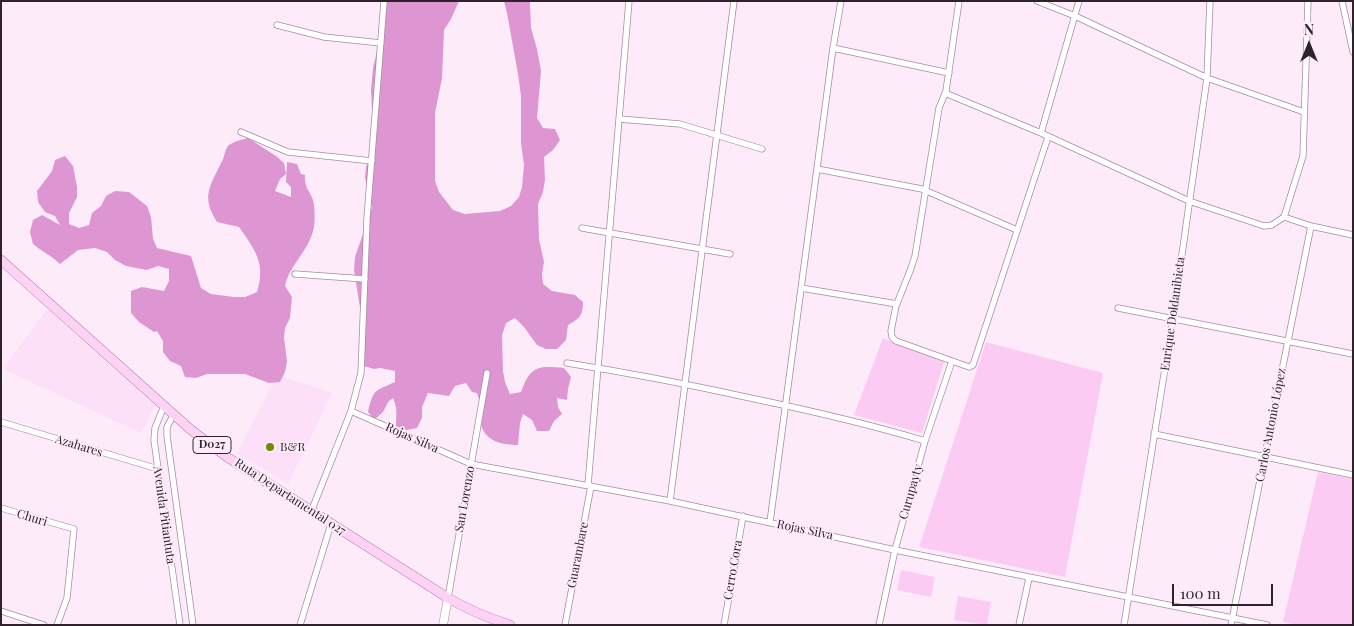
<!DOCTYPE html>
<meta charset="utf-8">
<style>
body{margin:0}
#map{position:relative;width:1354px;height:626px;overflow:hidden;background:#feebfa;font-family:"Playfair Display",serif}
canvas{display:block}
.frame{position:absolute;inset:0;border:2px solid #2e232c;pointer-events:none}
.north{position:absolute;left:1284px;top:20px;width:50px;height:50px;-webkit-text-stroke:4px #feebfa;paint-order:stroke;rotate:0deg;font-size:14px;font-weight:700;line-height:20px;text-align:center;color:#2e232c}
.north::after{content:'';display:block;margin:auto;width:18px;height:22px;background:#2e232c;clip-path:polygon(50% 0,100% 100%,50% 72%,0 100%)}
.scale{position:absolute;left:1172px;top:584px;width:101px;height:22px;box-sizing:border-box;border:2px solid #2e232c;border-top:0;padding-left:6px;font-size:15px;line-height:18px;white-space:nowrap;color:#2e232c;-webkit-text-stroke:4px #feebfa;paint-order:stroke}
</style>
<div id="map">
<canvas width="1354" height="626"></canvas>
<div class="frame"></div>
<div class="north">N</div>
<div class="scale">100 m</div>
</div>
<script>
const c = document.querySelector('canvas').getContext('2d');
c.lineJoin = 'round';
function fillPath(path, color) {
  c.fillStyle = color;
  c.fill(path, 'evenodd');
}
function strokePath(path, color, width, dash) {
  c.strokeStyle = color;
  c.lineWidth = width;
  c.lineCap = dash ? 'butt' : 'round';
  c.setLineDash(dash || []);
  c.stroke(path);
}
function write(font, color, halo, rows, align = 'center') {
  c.font = font + ' "Playfair Display",serif';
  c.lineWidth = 4;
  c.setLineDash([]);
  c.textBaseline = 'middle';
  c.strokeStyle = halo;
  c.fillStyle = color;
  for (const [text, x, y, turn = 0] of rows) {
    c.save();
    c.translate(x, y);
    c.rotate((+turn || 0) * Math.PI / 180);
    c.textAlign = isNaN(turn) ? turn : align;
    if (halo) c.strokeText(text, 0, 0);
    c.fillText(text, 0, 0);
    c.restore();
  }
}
fillPath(new Path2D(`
 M47 309 155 406 141 433 3 369Z
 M277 375 332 393 288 484 237 453Z`), '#fddff7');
fillPath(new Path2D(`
 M883 338 944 362 922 433 854 415Z
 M986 342 1103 373 1065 577 919 547Z
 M1318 472 1353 479V625H1299L1283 622Z
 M901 570 935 577 931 597 897 590Z
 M958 596 991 602 987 625 954 620Z`), '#fccbf3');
fillPath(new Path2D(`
 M381 1H459L451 19 444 30 442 78 435 113V181L439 192 453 210 465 214 500 211 511 206 519 197 522 187 524 165 521 143V96L518 74 507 13 504 1H530V5L531 28 537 49 541 71 537 118 543 128 555 129 560 140 553 150 544 157 545 180 543 192 538 204 539 239 544 262 542 273 543 284 552 291 575 295 583 302C583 316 579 319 568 325L566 340 557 349H546L537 345 524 327 515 318 506 323 502 335 503 371 505 382 510 394 521 392C531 365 538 366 564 368L571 377 568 389 567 400 557 398 558 407 562 414 554 421 549 431H537L532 420 523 414 520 423 518 445C503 445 486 442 481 425 479 419 481 411 481 405 480 401 478 397 477 393L472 392 466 383 455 386 449 396 428 393 422 407V418L417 428 406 430 396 428C396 415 398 410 393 398L388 402 383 412 374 420 368 412C373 389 375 391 395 382V371L380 368 374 369 364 366 365 355 359 337 361 326V314L354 270 355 257 365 228 367 218 372 208 365 178 366 167 374 145 371 90 373 68 381 35Z
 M248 138 276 156 284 163 286 174 280 179 275 191 291 197V187L286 182 287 162 297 164 301 174 305 175C304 187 309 189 313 200 315 207 315 220 314 227 310 250 289 265 285 286L292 297 290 318 285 328 284 338 287 361 285 372 280 382 269 383 245 374H207L196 378 185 377 181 366 170 361 163 352V341L157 331 154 332 139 322 131 313V291L142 287 164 291 169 281V269L158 266 147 270 126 266 115 260 107 252 95 248 78 250 60 264C51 255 42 252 33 244L30 232 33 220 42 215 60 225 55 216 45 212 38 202 37 191 52 171 55 160 65 156 73 166 77 187V197L69 213V224L79 228 89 225 92 213 101 206 106 196 115 191 129 192 147 206 151 217 153 239 157 248 191 256 201 288 211 294 234 297H245L257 292C266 263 255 250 239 227L217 222C200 195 211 185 223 159 225 154 225 149 229 145 235 141 241 140 248 138Z`), '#dd96d2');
const minor = new Path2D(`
 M959 1 946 91 939 108 915 256 910 271 896 306 891 331 892 337 896 341 969 367 973 365 1048 137
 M1037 1 1075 16 1207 78 1304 112
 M1308 1 1303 156 1284 217 1311 226 1353 235
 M1342 1 1353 52
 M277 25 324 37 381 43
 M833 48 949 73
 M945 93 1041 133 1189 201 1264 226 1272 225 1284 217
 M619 119 680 124 762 149
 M241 132 288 152 372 161
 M1041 133 1079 1
 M817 169 922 189 1017 230
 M582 228 730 254
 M295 274 365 279
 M801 288 897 304
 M1118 308 1353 354
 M567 363C630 373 692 385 755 399 812 411 869 424 925 441
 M164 406 155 428 154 440 180 625
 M351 411 471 464 670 501 895 550 1267 625
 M174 414 167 427V436L193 625
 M1 422 158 469
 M1154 434 1353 475
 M588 485 629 1
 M670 501 734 1
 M1 508 74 529 67 598 57 625
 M311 512 351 411 361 373 367 218 384 1
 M770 522 833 48 841 1
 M448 598 487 373
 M1 611 44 625
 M300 625 331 524
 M565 625 591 486
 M724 625 743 516
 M879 625 895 550 925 441 952 361
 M1019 625 1029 578
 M1124 625 1173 318 1207 78 1210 1
 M1231 625 1311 226`);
const tertiary = new Path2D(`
 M443 625 448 598`);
const primary = new Path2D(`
 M1 260 190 429 227 457 448 598C467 609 488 618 510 625`);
strokePath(minor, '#a78ba2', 7);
strokePath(tertiary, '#a78ba2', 9);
strokePath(primary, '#b383ab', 10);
strokePath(minor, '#fff', 5.5);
strokePath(tertiary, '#fff', 8);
strokePath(primary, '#fdd3f5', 9);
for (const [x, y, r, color] of [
 [270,447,5,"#6f8b03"]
]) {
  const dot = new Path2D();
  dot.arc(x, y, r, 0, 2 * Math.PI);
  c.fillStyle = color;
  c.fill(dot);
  strokePath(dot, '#feebfa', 2);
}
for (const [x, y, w] of [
 [212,445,38]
]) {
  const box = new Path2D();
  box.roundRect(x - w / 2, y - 8.5, w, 17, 4);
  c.fillStyle = '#feebfa';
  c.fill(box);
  strokePath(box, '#2e232c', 1);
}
write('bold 11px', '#2e232c', null, [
 ["D027",212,445]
]);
write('12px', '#2e232c', '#feebfa', [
 ["Enrique Doldanibieta",1173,314,-82],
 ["Carlos Antonio López",1271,425,-79],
 ["Rojas Silva",412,438,24],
 ["Azahares",79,446,17],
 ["Curupayty",911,492,-74],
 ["Ruta Departamental 027",290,497,33],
 ["San Lorenzo",465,499,-80],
 ["Avenida Pitiantuta",164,515,82],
 ["Churi",32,518,17],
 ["Rojas Silva",805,530,12],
 ["Guarambare",578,555,-79],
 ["Cerro Cora",733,570,-80]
]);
write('12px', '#2e232c', '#feebfa', [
 ["B&R",280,447]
], 'left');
</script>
